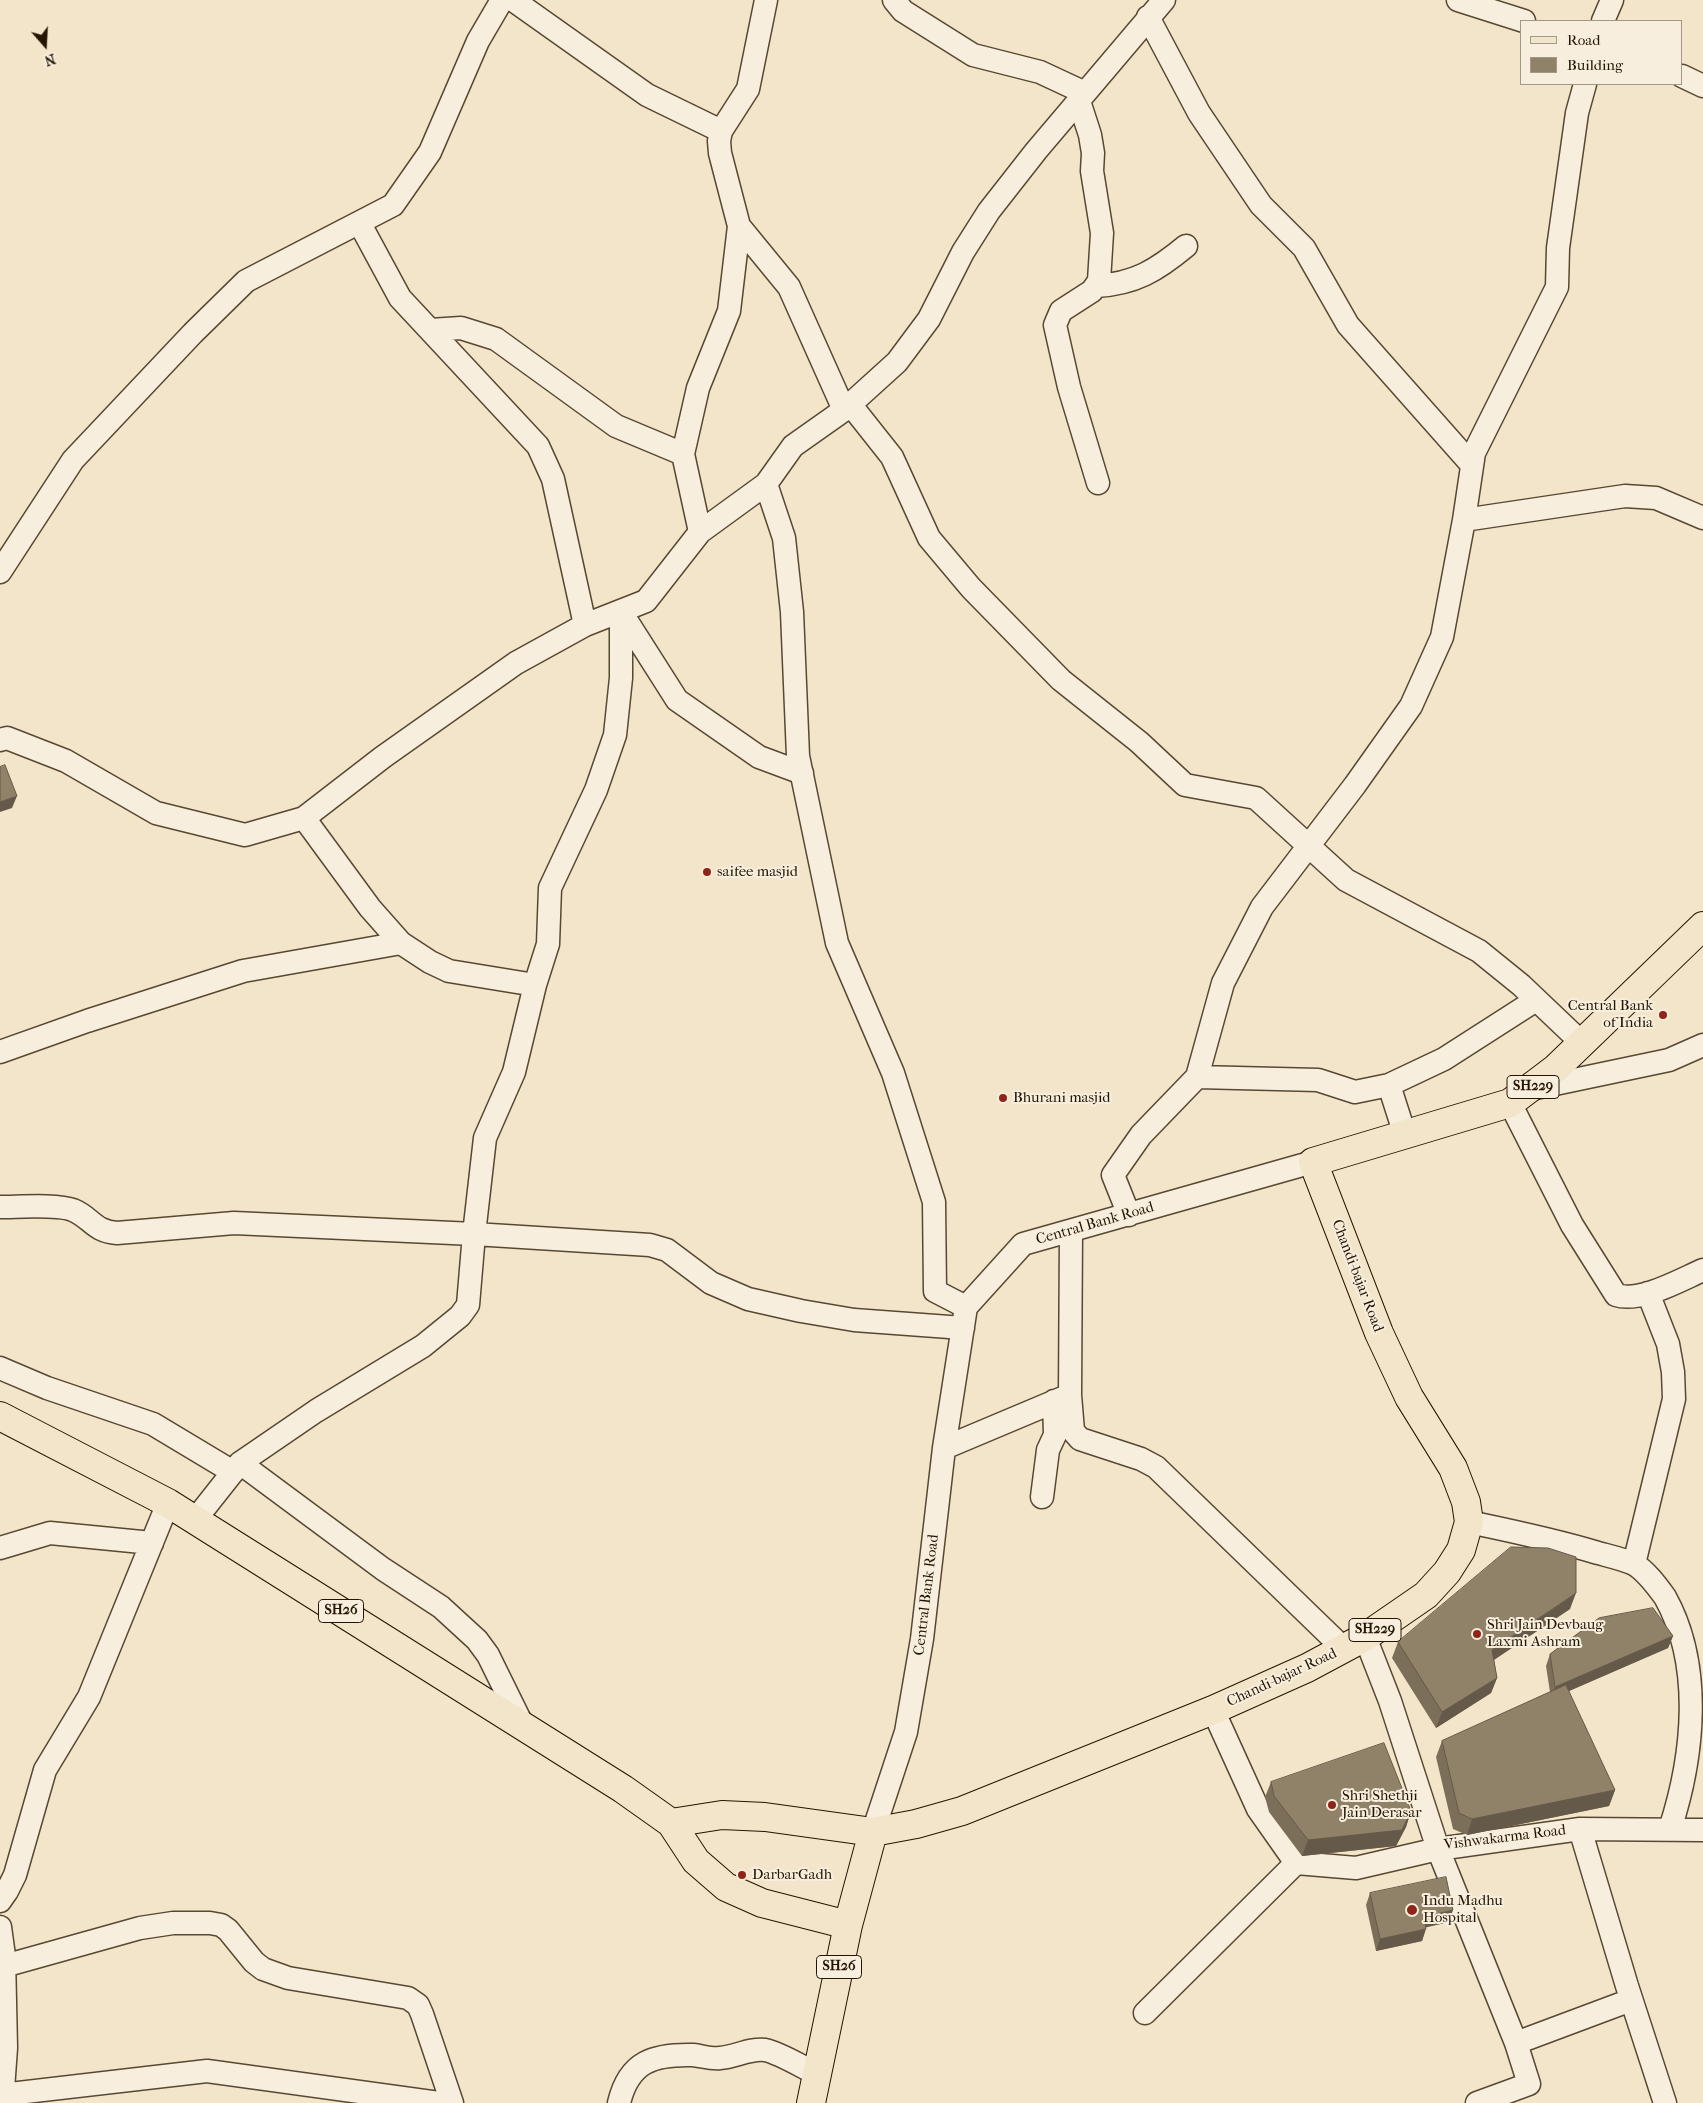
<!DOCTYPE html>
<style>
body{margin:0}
#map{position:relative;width:1703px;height:2103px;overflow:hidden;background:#f3e5ca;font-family:"IM FELL French Canon",serif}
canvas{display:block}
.legend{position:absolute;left:1520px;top:20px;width:162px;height:65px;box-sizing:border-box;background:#f7eedd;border:1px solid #a39785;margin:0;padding:6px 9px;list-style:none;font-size:15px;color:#241400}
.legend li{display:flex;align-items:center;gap:10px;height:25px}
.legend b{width:25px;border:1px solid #a39785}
.north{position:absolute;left:20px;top:20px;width:50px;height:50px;-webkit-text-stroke:4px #f7eedd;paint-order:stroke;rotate:161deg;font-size:14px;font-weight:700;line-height:20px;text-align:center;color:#241400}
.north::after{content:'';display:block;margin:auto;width:18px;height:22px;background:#241400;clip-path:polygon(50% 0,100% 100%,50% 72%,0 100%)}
</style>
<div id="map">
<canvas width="1703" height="2103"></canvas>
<ul class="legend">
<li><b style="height:6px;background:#f3e5ca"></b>Road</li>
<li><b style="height:14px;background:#908169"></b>Building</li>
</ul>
<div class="north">N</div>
</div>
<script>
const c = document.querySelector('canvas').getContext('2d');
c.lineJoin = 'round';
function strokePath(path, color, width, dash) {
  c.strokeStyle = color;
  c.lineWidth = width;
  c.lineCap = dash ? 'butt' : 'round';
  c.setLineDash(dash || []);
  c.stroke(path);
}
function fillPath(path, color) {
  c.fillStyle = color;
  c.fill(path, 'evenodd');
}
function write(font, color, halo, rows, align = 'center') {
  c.font = font + ' "IM FELL French Canon",serif';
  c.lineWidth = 4;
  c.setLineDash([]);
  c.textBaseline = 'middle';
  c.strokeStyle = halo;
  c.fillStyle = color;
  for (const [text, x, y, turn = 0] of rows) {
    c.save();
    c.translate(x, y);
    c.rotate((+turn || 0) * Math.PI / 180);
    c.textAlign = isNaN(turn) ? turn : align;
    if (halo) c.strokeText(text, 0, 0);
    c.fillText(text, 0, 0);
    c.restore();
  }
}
const minor = new Path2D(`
 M513 0 647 95 721 131
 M894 0 903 11 973 55 1040 72 1085 93
 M1458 0 1524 21
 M1148 17 1199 113 1261 205 1304 248 1348 325 1472 465
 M1603 21 1612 0
 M1682 76 1703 86
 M1079 101 1090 135 1093 153 1092 171 1102 233 1099 281 1092 291 1061 311 1055 325 1069 387 1098 483
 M360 224 400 298 538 446 553 479 585 625
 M739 226 789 287 844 410
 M1096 286C1135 284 1157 270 1186 246
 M430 330 461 328 496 339 616 426 683 454
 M850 404 892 457 929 538 971 588 1061 680 1139 742 1185 785 1256 798 1346 880 1479 951 1521 985 1582 1043
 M766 484 784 538 792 612 798 756 837 943 893 1073 934 1202 935 1291 966 1307
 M1464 520 1625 496 1656 498 1703 518
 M700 532 683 454 698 388 729 311 739 226 720 153 719 141 721 131 748 89 766 0
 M0 572 73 460 193 333 246 281 393 205 430 152 478 41 502 0
 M621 612 677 700 759 757 802 773
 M0 740 7 738 66 761 156 813 245 835 304 818 383 757 516 663 585 625 646 601 700 532 766 484 793 446 844 410 897 362 929 319 963 252 989 211 1036 151 1164 0
 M304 818 370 908 401 943 430 962 449 971 535 985
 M0 1052 87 1021 243 971 401 943
 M1197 1077 1318 1080 1355 1092 1389 1085 1444 1059 1536 1000
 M1389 1085 1405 1135
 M1531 1089 1669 1060 1703 1045
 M1510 1103 1572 1225 1616 1295C1640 1303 1680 1280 1703 1270
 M0 1207C19 1207 57 1204 73 1210 92 1218 93 1231 117 1233L234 1223 474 1234 650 1245 667 1250 711 1283 748 1299 801 1311 854 1320 963 1328
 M1129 1215 1113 1175 1141 1135 1197 1077 1223 983 1262 907 1355 785 1411 706 1442 637 1464 520 1474 453 1557 287 1558 248 1577 113 1585 84
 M1071 1231 1070 1395 1073 1431 1080 1439 1141 1459 1156 1467 1344 1649
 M0 1368 47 1388 153 1424 233 1472
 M944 1448 1070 1395
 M240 1463 383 1569 441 1607 477 1640 488 1655 522 1724
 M1042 1497 1048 1450 1055 1435 1054 1401
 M195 1520 240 1463 316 1411 423 1346 460 1316 468 1305 474 1234 485 1138 514 1072 535 985 548 944 550 888 596 790 615 735 621 678V612
 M1469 1522C1512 1531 1556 1540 1598 1553 1609 1556 1623 1559 1634 1564 1646 1571 1657 1586 1665 1597 1703 1665 1694 1755 1670 1829
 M0 1548 50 1533 152 1543
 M1634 1564 1674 1399 1673 1372 1668 1344 1648 1293
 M1365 1637 1390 1701 1438 1849 1580 1829 1703 1830
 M1213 1710 1258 1809 1296 1863 1356 1868 1438 1849 1516 2043
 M1580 1829 1627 1986 1665 2103
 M873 1832 906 1732 922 1639 944 1448 966 1307 1023 1244 1313 1162
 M0 1901 7 1891 15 1875 45 1770 89 1697 168 1503
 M0 1927 4 1956 6 2048 2 2103
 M4 1966 140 1928 173 1923H210L221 1925 228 1930 254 1962 263 1969 288 1978 408 1998 418 2005 422 2014 452 2103
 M1145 2013 1296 1863
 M0 2095 207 2071 439 2103
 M619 2103C629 2061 654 2054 693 2055 702 2056 711 2059 720 2058 735 2057 750 2048 765 2050 780 2053 802 2067 817 2074
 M1477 2103 1529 2084 1516 2043 1631 2000`);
const major = new Path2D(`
 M0 1416 168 1503 623 1789 671 1823 696 1861 726 1887 762 1903 848 1925
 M671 1823 722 1815 765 1817 873 1832 916 1824 962 1811 1213 1710 1307 1668 1365 1637 1426 1595 1447 1572 1461 1550 1469 1522 1466 1502 1453 1468 1409 1397 1379 1333 1313 1162 1510 1103 1555 1069 1703 926
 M811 2103 848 1925 873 1832`);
strokePath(minor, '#584832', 25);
strokePath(major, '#241400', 30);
strokePath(minor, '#f7eedd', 22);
strokePath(major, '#f3e5ca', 28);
fillPath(new Path2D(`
 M1570 1609 1494 1660 1497 1678 1491 1693 1436 1728 1392 1658 1398 1642Z
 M1673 1636 1668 1648 1568 1691 1615 1790 1609 1806 1467 1835 1453 1829 1436 1757 1442 1741 1550 1692 1546 1666 1550 1654Z
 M1271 1782 1411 1811 1406 1827 1396 1846 1302 1856 1269 1812 1265 1797Z
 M1370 1893 1449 1922 1426 1927 1422 1941 1376 1951 1366 1905Z`), '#7c6f5a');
fillPath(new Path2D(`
 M17 796 12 808 0 812V802Z
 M1576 1593 1570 1609 1486 1665 1492 1650Z
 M1673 1636 1668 1648 1551 1699 1555 1687Z
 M1497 1678 1491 1693 1436 1728 1442 1712Z
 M1615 1790 1609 1806 1467 1835 1472 1819Z
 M1411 1811 1406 1827 1396 1846 1302 1856 1308 1840Z
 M1453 1910 1449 1922 1419 1929 1424 1917Z
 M1426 1929 1422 1941 1376 1951 1380 1939Z`), '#655a4a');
const building = new Path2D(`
 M5 765 17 796 0 802V767Z
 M1511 1547 1548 1548 1576 1557V1593L1492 1650 1497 1678 1442 1712 1398 1642Z
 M1653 1608 1673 1636 1555 1687 1550 1654 1599 1618Z
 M1566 1685 1615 1790 1472 1819 1459 1813 1442 1741Z
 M1384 1743 1411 1811 1402 1830 1308 1840 1274 1796 1271 1782Z
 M1446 1877 1453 1910 1424 1917 1426 1929 1380 1939 1370 1893Z`);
fillPath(building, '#908169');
strokePath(building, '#655a4a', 1);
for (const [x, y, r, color] of [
 [707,872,5,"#8f2418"],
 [1663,1015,5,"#8f2418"],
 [1003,1098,5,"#8f2418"],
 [1477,1634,5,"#8f2418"],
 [1332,1805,5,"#8f2418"],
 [742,1875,5,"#8f2418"],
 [1412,1910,6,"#8f2418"]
]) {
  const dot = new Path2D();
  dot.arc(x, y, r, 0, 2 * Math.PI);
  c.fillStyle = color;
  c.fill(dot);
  strokePath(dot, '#f7eedd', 2);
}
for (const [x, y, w] of [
 [1533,1087,52],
 [341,1611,45],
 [1375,1630,52],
 [839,1967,45]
]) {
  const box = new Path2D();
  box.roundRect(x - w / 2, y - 11.5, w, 23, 4);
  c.fillStyle = '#f7eedd';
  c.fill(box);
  strokePath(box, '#241400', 1);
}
write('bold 14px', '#241400', null, [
 ["SH229",1533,1087],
 ["SH26",341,1611],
 ["SH229",1375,1630],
 ["SH26",839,1967]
]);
write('15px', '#241400', '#f7eedd', [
 ["saifee masjid",717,872],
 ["Central Bank",1653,1006,"right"],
 ["of India",1653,1023,"right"],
 ["Bhurani masjid",1013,1098],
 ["Shri Jain Devbaug",1487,1625],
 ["Laxmi Ashram",1487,1642],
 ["Shri Shethji",1342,1796],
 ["Jain Derasar",1342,1813],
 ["DarbarGadh",752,1875],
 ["Indu Madhu",1423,1901],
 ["Hospital",1423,1918]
], 'left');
write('15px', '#241400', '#f7eedd', [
 ["Central Bank Road",1095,1224,-16],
 ["Chandi-bajar Road",1357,1276,69],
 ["Central Bank Road",927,1595,-83],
 ["Chandi-bajar Road",1282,1678,-25],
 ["Vishwakarma Road",1505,1838,-7]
]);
</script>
